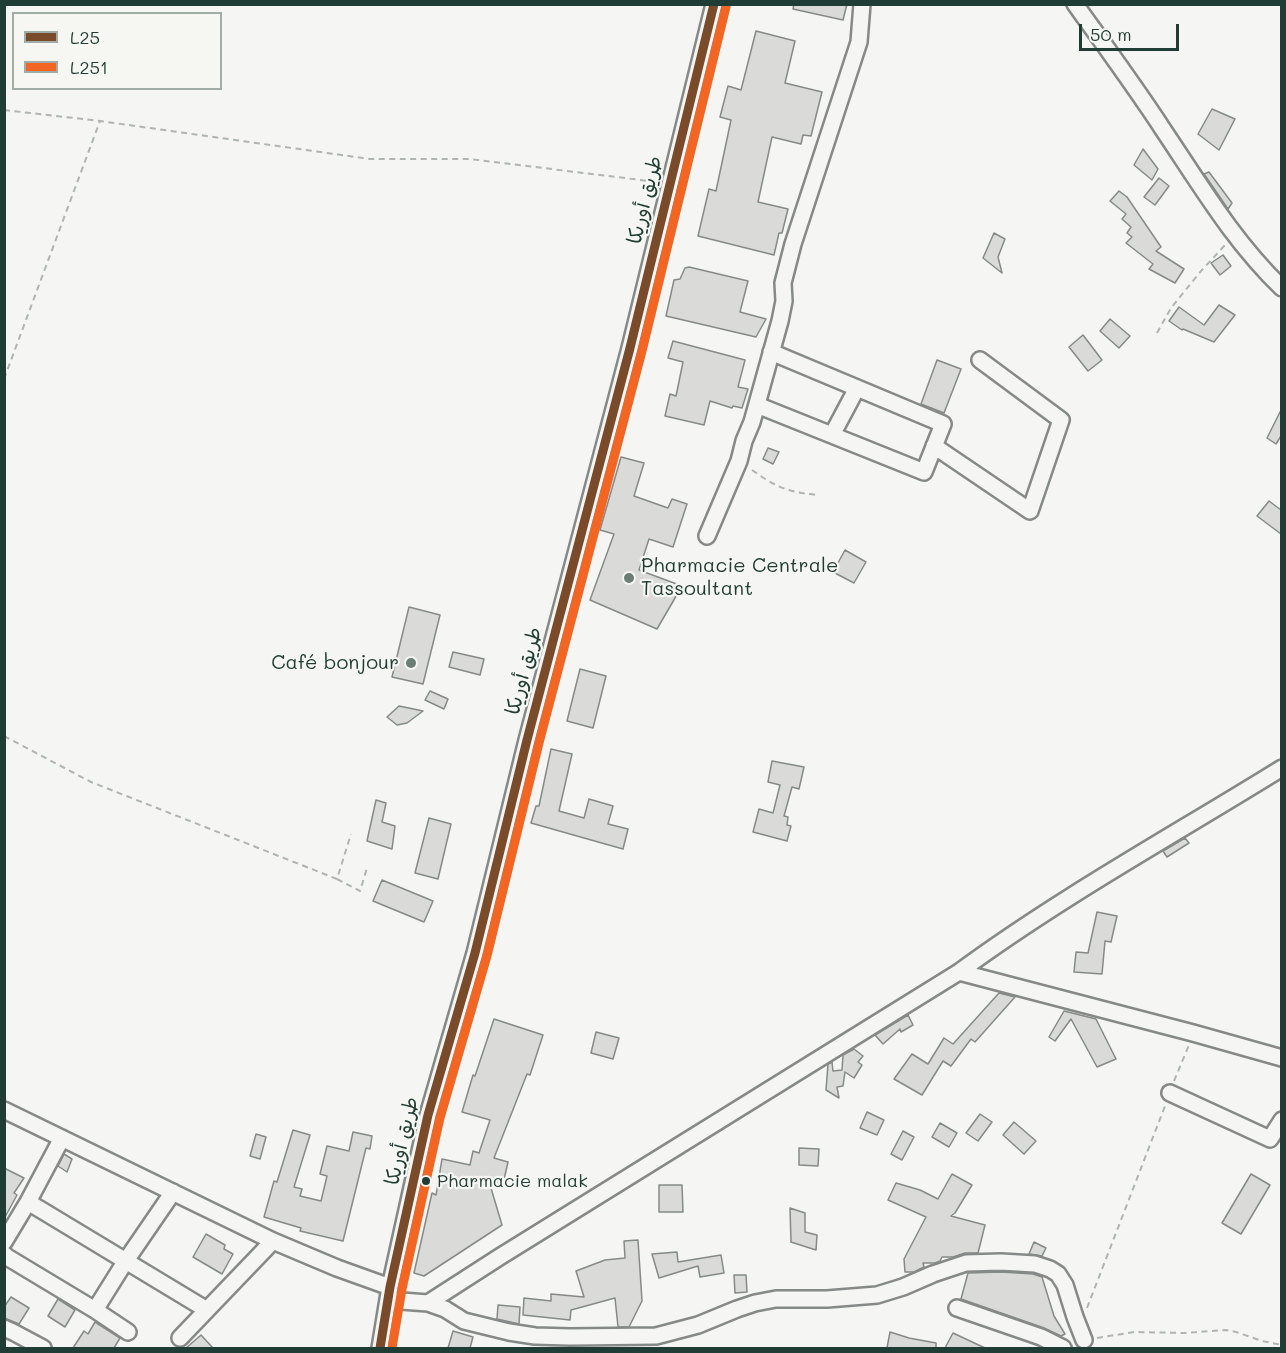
<!DOCTYPE html>
<meta charset="utf-8">
<style>
body{margin:0}
#map{position:relative;width:1286px;height:1353px;overflow:hidden;background:#f5f5f3;font-family:Mali,sans-serif}
canvas{display:block}
.frame{position:absolute;inset:0;border:6px solid #1f3d34;pointer-events:none}
.legend{position:absolute;left:12px;top:12px;width:210px;height:78px;box-sizing:border-box;background:#f6f6f2;border:2px solid #a0aca6;margin:0;padding:8px 10px;list-style:none;font-size:18px;color:#1f3d34}
.legend li{display:flex;align-items:center;gap:12px;height:30px}
.legend b{width:30px;border:2px solid #a0aca6}
.scale{position:absolute;left:1079px;top:24px;width:100px;height:27px;box-sizing:border-box;border:3px solid #1f3d34;border-top:0;padding-left:8px;font-size:18px;line-height:21px;white-space:nowrap;color:#1f3d34;-webkit-text-stroke:4px #f6f6f2;paint-order:stroke}
</style>
<div id="map">
<canvas width="1286" height="1353"></canvas>
<div class="frame"></div>
<ul class="legend">
<li><b style="height:8px;background:#7a4b2a"></b>L25</li>
<li><b style="height:8px;background:#f26522"></b>L251</li>
</ul>
<div class="scale">50 m</div>
</div>
<script>
const c = document.querySelector('canvas').getContext('2d');
c.lineJoin = 'round';
function fillPath(path, color) {
  c.fillStyle = color;
  c.fill(path, 'evenodd');
}
function strokePath(path, color, width, dash) {
  c.strokeStyle = color;
  c.lineWidth = width;
  c.lineCap = dash ? 'butt' : 'round';
  c.setLineDash(dash || []);
  c.stroke(path);
}
function write(font, color, halo, rows, align = 'center') {
  c.font = font + ' Mali,"Playpen Sans Arabic",sans-serif';
  c.lineWidth = 4.5;
  c.setLineDash([]);
  c.textBaseline = 'middle';
  c.strokeStyle = halo;
  c.fillStyle = color;
  for (const [text, x, y, turn = 0] of rows) {
    c.save();
    c.translate(x, y);
    c.rotate((+turn || 0) * Math.PI / 180);
    c.textAlign = isNaN(turn) ? turn : align;
    if (halo) c.strokeText(text, 0, 0);
    c.fillText(text, 0, 0);
    c.restore();
  }
}
const building = new Path2D(`
 M794 4H847L843 20 793 9Z
 M756 31 795 41 785 83 822 92 811 136 803 135 801 144 772 137 758 202 788 209 782 233H779L774 255 698 236 709 189 716 191 731 120 720 117 728 86 741 90Z
 M1212 109 1235 119 1219 150 1198 134Z
 M1143 149 1158 169 1152 180 1134 165Z
 M1209 172 1232 203 1228 209 1204 174Z
 M1159 178 1169 186 1155 205 1144 197Z
 M1119 191 1127 197 1161 247 1156 251 1184 269 1175 283 1149 269 1153 264 1126 243 1132 237 1127 233 1131 227 1122 219 1126 214 1110 201Z
 M994 233 1005 239 998 257 1002 273 983 258Z
 M1223 255 1231 266 1220 275 1211 263Z
 M689 267 748 281 740 312 766 319 756 337 666 316 674 280 680 279 685 268Z
 M1219 305 1235 315 1214 342 1183 329 1182 330 1169 321 1179 307 1204 325Z
 M1110 319 1130 336 1119 348 1100 331Z
 M1083 335 1102 360 1088 371 1069 347Z
 M673 341 745 360 738 387 748 389 742 408 733 406 732 408 710 401 704 425 665 416 670 394 676 396 683 362 668 358Z
 M937 360 961 369 944 413 921 404Z
 M1281 410V436L1276 444 1267 438Z
 M768 448 779 452 773 464 763 459Z
 M621 457 644 463 634 496 668 508 672 499 687 504 673 547 649 539 639 570 682 586 657 629 590 600 614 534 600 530Z
 M1269 501 1281 510V534L1257 516Z
 M845 550 866 562 854 583 833 572Z
 M409 607 440 615 423 684 392 677Z
 M453 652 484 659 480 675 449 667Z
 M580 669 606 676 593 728 567 721Z
 M430 691 448 699 444 709 425 700Z
 M399 706 423 711 407 723 397 725 387 717Z
 M551 749 572 754 559 811 584 818 589 799 613 806 608 824 628 829 623 849 531 823 536 806H539Z
 M772 761 804 767 799 789 792 787 784 816 788 817 787 825 791 826 787 841 753 832 759 809 773 813 780 785 768 782Z
 M376 800 386 803 382 822 395 826 392 849 367 841Z
 M429 818 451 824 438 879 415 873Z
 M1185 838 1189 843 1167 857 1163 851Z
 M382 880 433 901 424 922 373 901Z
 M1097 912 1117 916 1111 942 1105 941 1102 974 1074 972 1076 952 1088 953Z
 M999 993 1015 997 975 1042 971 1039 951 1066 943 1061 922 1095 894 1079 912 1054 928 1064 944 1038 953 1044Z
 M1064 1011 1096 1019 1116 1059 1097 1067 1071 1019 1055 1041 1049 1037Z
 M908 1015 913 1025 901 1032 900 1029 883 1044 875 1035Z
 M494 1019 543 1035 530 1075 527 1074 494 1158 508 1162 503 1184 488 1178 502 1225 424 1276 414 1273 432 1193 436 1195 442 1159 470 1165 473 1151 479 1153 490 1120 462 1112 473 1075 475 1076Z
 M596 1032 619 1038 613 1059 591 1053Z
 M854 1049 863 1056 858 1062 862 1065 854 1078 845 1072 843 1086 837 1087 839 1098 826 1090 828 1064 832 1062 833 1071 842 1070 843 1055Z
 M867 1112 884 1120 877 1135 860 1128Z
 M980 1114 992 1122 978 1141 966 1133Z
 M1014 1122 1036 1141 1024 1154 1003 1135Z
 M940 1123 957 1133 949 1147 932 1137Z
 M293 1130 310 1135 294 1187 302 1189 300 1196 321 1201 327 1176 320 1174 327 1146 349 1151 353 1132 372 1136 370 1149 366 1148 343 1241 300 1231 301 1228 264 1217 274 1181 277 1182Z
 M903 1131 914 1137 902 1160 891 1154Z
 M256 1134 266 1137 260 1159 250 1156Z
 M799 1148 819 1149 818 1166 799 1165Z
 M64 1154 72 1159 67 1172 58 1166Z
 M4 1168 24 1178 14 1193 17 1195 4 1219Z
 M952 1174 972 1185 955 1213 951 1216 985 1225 978 1253H965L953 1257H942L940 1261 935 1263H923L924 1267 914 1272H905L904 1259 926 1217 888 1200 896 1183 920 1190 938 1199Z
 M1251 1174 1270 1185 1241 1234 1222 1223Z
 M659 1185H682L683 1212H659Z
 M790 1208 805 1213V1232L817 1235 816 1250 791 1242Z
 M206 1234 225 1245 224 1249 233 1254 222 1274 193 1257Z
 M638 1240 642 1301 629 1327H618L615 1298 571 1310 570 1320 523 1315 524 1298 551 1301V1294L584 1297 576 1271 605 1260 625 1258 624 1241Z
 M1034 1242 1046 1248 1042 1256 1029 1254Z
 M677 1252 678 1262 721 1255 724 1273 700 1277 698 1266 659 1278 652 1254Z
 M1001 1272 1033 1274 1042 1277 1054 1316 1065 1334 1061 1336 1044 1328 961 1299 968 1273Z
 M734 1275H746L747 1292 735 1293Z
 M11 1297 29 1308 19 1324 4 1318V1307Z
 M58 1299 75 1310 65 1327 48 1316Z
 M498 1305 520 1307 519 1324 497 1319Z
 M95 1322 120 1338 114 1348H73L84 1331 88 1334Z
 M453 1331 473 1337 470 1348H448Z
 M890 1332 909 1338 936 1343V1348H887Z
 M953 1333 985 1348H945Z
 M201 1335 213 1348H186Z`);
fillPath(building, '#dadbd9');
strokePath(building, '#858a88', 1.5);
const minor = new Path2D(`
 M1075 4C1105 46 1136 88 1164 131 1201 186 1234 242 1282 288
 M757 405 924 472 943 424 771 352
 M832 435 857 388
 M934 446 1030 511 1061 420 980 360
 M707 536 739 461 744 441 752 422 780 321 784 301 783 283 793 244 859 42 862 4
 M959 972 1193 1033 1282 1058
 M1170 1093 1270 1139 1282 1120
 M4 1110 273 1241 337 1268 390 1287
 M28 1202 207 1310
 M4 1242 28 1202 62 1138
 M4 1254 7 1257 95 1310 128 1332
 M388 1300 428 1303 501 1256 959 972C1061 897 1174 835 1282 768
 M428 1303 445 1309 464 1321 509 1332 535 1336 570 1337 656 1336 698 1325 737 1309 755 1303 776 1299H827L877 1295 903 1287 933 1274 966 1263 1001 1262 1035 1264 1050 1269 1058 1274 1065 1285 1075 1317 1084 1340
 M957 1308 1041 1337 1063 1348
 M95 1310 125 1262 173 1192
 M4 1328 13 1332 43 1348
 M180 1338 273 1241
 M380 1348 390 1287 428 1115 475 953 527 740 630 348 714 4`);
strokePath(minor, '#858a88', 20);
strokePath(new Path2D(`
 M4 110 100 121 370 159H470L657 182
 M1157 333 1171 308 1201 271 1226 244
 M4 379 100 121
 M752 470C776 487 787 492 817 495
 M4 736 91 782 337 879 351 834
 M337 879 360 891 367 868
 M1174 1081 1189 1045
 M1087 1308 1165 1106
 M1097 1338 1134 1332 1185 1333 1226 1330 1236 1332 1262 1341 1282 1345`), '#b0b4b2', 2, [6, 4.5]);
strokePath(minor, '#f5f5f3', 15);
strokePath(new Path2D(`
 M380 1348 390 1287 428 1115 475 953 527 740 630 348 714 4`), '#7a4b2a', 9);
strokePath(new Path2D(`
 M392 1348 402 1289 440 1118 487 956 539 743 642 351 726 7`), '#f26522', 9);
for (const [x, y, r, color] of [
 [629,578,6,"#6a7d77"],
 [411,663,6,"#6a7d77"],
 [426,1181,5,"#1f3d34"]
]) {
  const dot = new Path2D();
  dot.arc(x, y, r, 0, 2 * Math.PI);
  c.fillStyle = color;
  c.fill(dot);
  strokePath(dot, '#f6f6f2', 2);
}
write('18px', '#1f3d34', '#f6f6f2', [
 ["Pharmacie malak",437,1181]
], 'left');
write('20px', '#1f3d34', '#f6f6f2', [
 ["طريق أوريكا",645,200,-76],
 ["طريق أوريكا",524,671,-75],
 ["طريق أوريكا",402,1141,-77]
]);
write('20px', '#1f3d34', '#f6f6f2', [
 ["Pharmacie Centrale",641,566],
 ["Tassoultant",641,589],
 ["Café bonjour",399,663,"right"]
], 'left');
</script>
